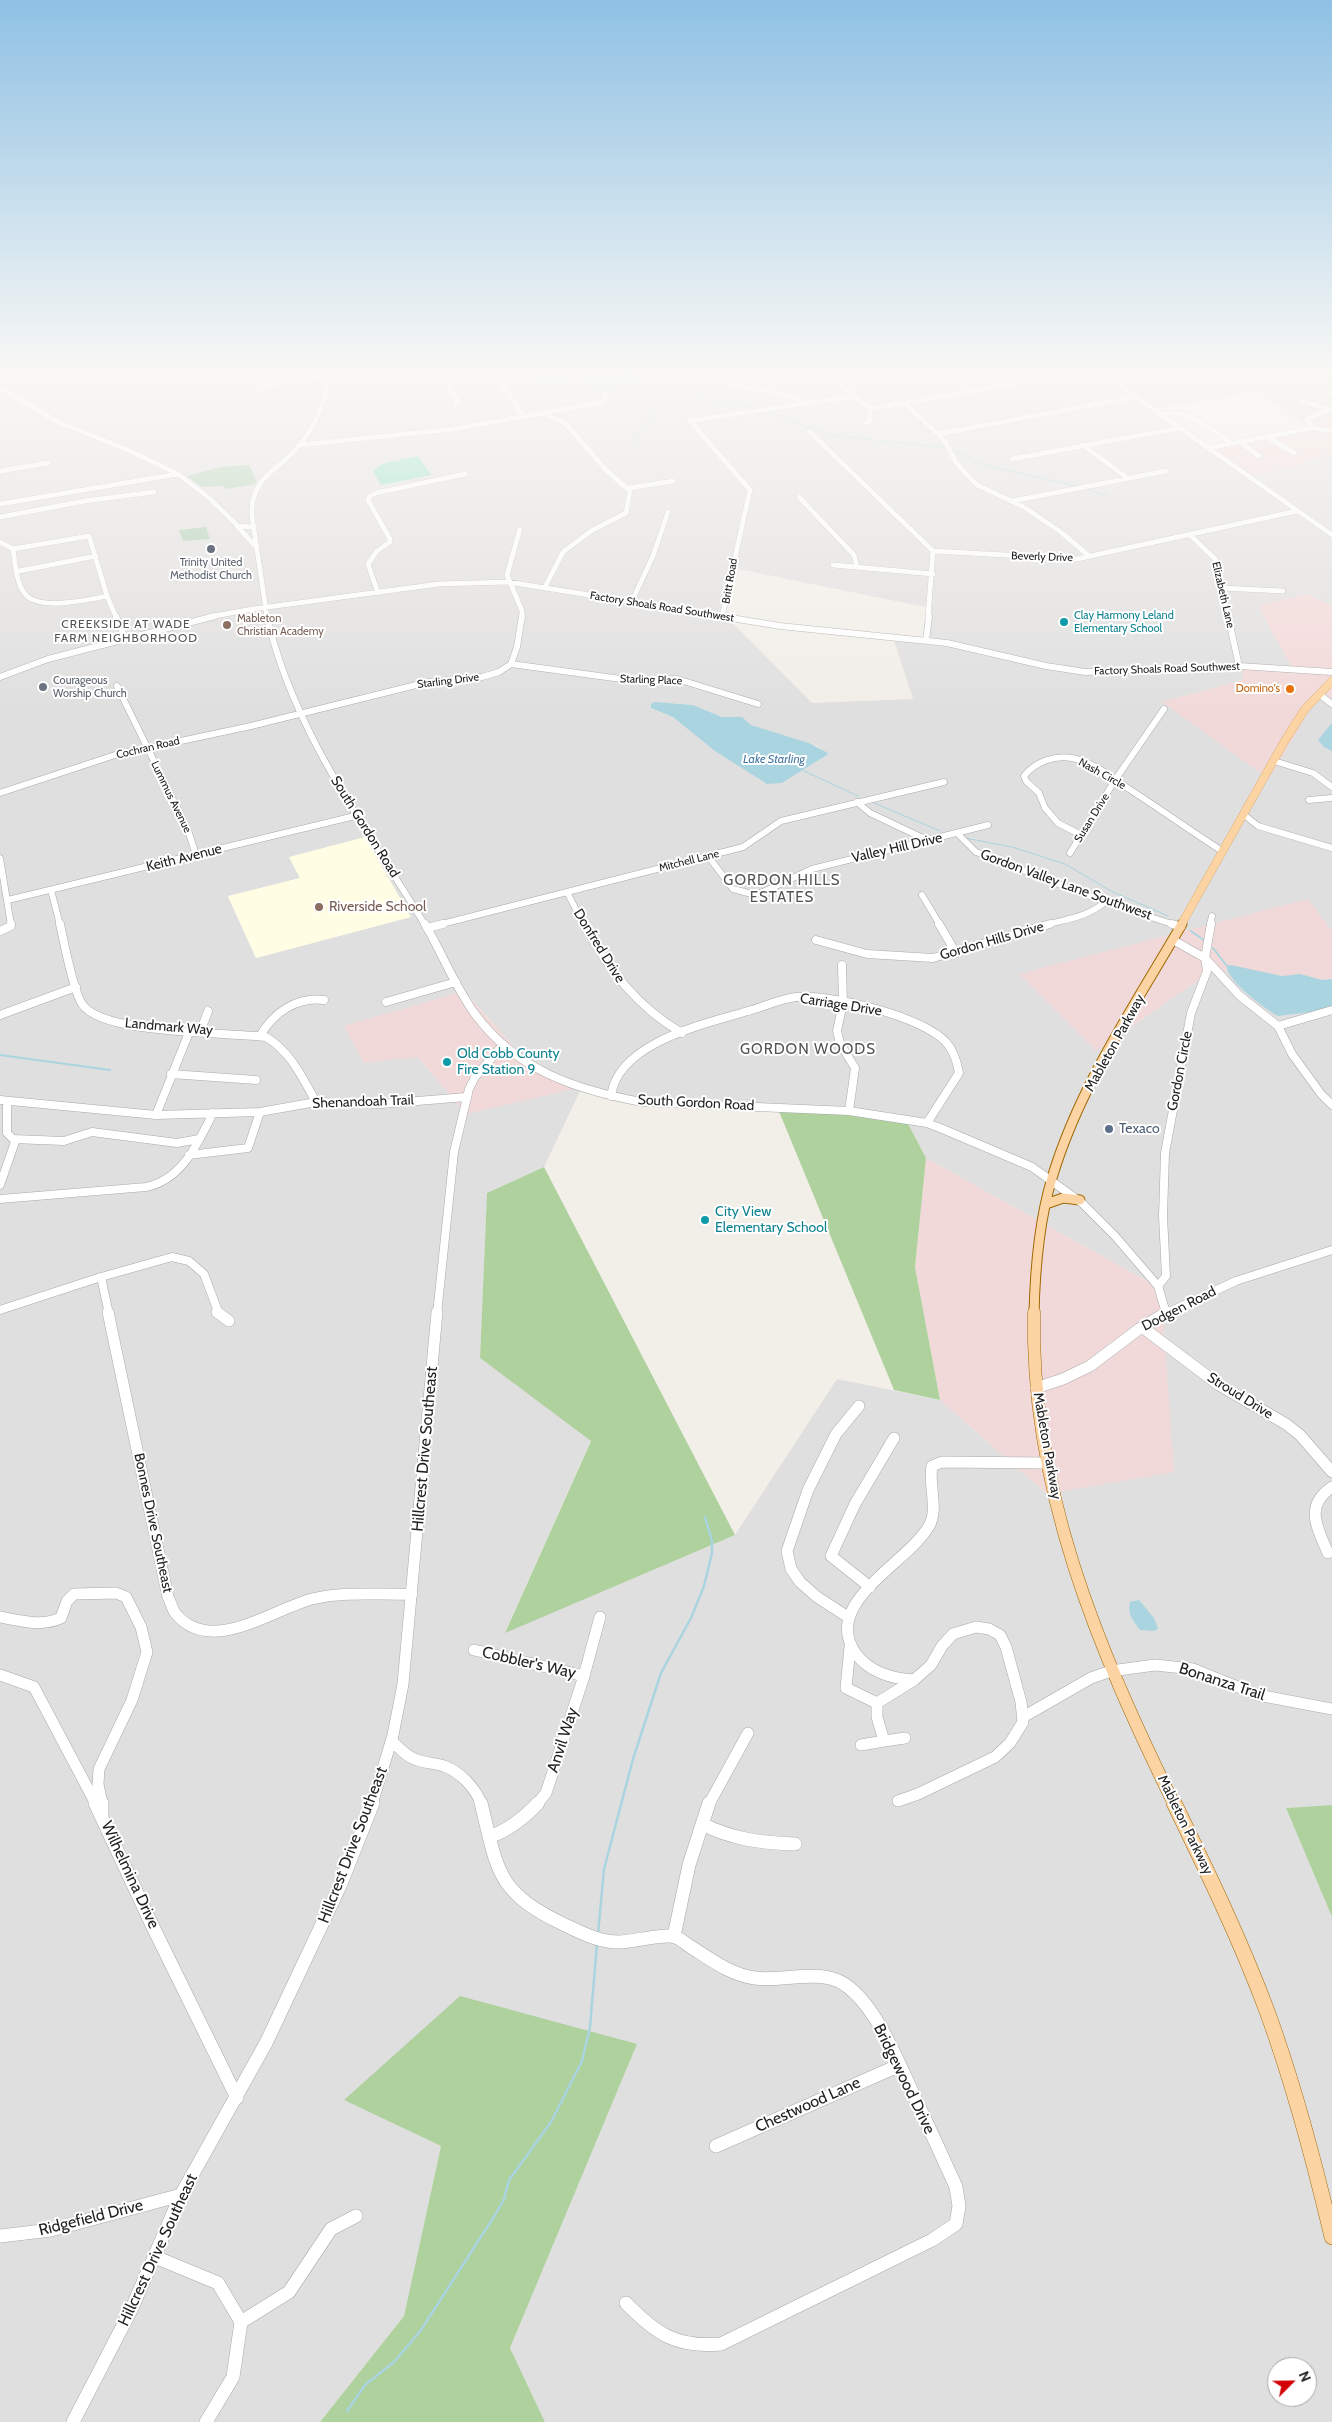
<!DOCTYPE html>
<style>
body{margin:0}
#map{position:relative;width:1332px;height:2422px;overflow:hidden;background:#f2efe9;font-family:Cabin,sans-serif}
canvas{display:block}
.north{position:absolute;left:1267px;top:2357px;width:50px;height:50px;box-sizing:border-box;background:#fff;border:1px solid #a7a7a7;border-radius:50%;rotate:67deg;font-size:14px;font-weight:700;line-height:20px;text-align:center;color:#222}
.north::after{content:'';display:block;margin:auto;width:18px;height:22px;background:#d30105;clip-path:polygon(50% 0,100% 100%,50% 72%,0 100%)}
</style>
<div id="map">
<canvas width="1332" height="2422"></canvas>
<div class="north">N</div>
</div>
<script>
const c = document.querySelector('canvas').getContext('2d');
c.lineJoin = 'round';
function fillPath(path, color) {
  c.fillStyle = color;
  c.fill(path, 'evenodd');
}
function strokePath(path, color, width, dash) {
  c.strokeStyle = color;
  c.lineWidth = width;
  c.lineCap = dash ? 'butt' : 'round';
  c.setLineDash(dash || []);
  c.stroke(path);
}
function write(font, color, halo, rows, align = 'center') {
  c.font = font + ' Cabin,sans-serif';
  c.lineWidth = 4;
  c.setLineDash([]);
  c.textBaseline = 'middle';
  c.strokeStyle = halo;
  c.fillStyle = color;
  for (const [text, x, y, turn = 0] of rows) {
    c.save();
    c.translate(x, y);
    c.rotate((+turn || 0) * Math.PI / 180);
    c.textAlign = isNaN(turn) ? turn : align;
    if (halo) c.strokeText(text, 0, 0);
    c.fillText(text, 0, 0);
    c.restore();
  }
}
fillPath(new Path2D(`
 M0 373H529L537 383 583 376 643 381 636 373H1332V421L1319 417 1314 430 1257 392 1155 409 1214 449 1291 469 1332 452V606L1307 594 1293 669H1242L1244 680 1162 702 1320 693 1332 702V931L1307 899 1096 1051 1213 970 1332 980V1805L1286 1808 1332 1917V2422H545L510 2348 637 2044 345 2100 441 2146 404 2316 320 2422H0ZM733 568 930 608V641L893 637 913 699 812 703 726 616ZM668 703 693 705 722 717H741L750 725 809 743 819 747 827 755 782 783 763 782 673 717 651 708ZM289 857 410 917 256 958 228 897 300 878ZM464 991 522 1056 466 1114 418 1057ZM582 1087 664 1102 905 1118 926 1158 1161 1289 1047 1494 940 1400 837 1379 735 1535 505 1632 591 1440 480 1358 487 1193 544 1167ZM1277 2367H1307V2397H1277Z`), '#e0dfdf');
fillPath(new Path2D(`
 M1319 417 1332 421V452L1291 469 1248 475 1214 449 1313 430Z
 M1307 594 1332 606V702L1320 693 1269 779 1162 702 1243 680 1242 668 1293 669 1258 606Z
 M1308 899 1332 931V980L1213 970 1096 1051 1019 974Z
 M464 991 522 1056 582 1087 466 1114 418 1057 364 1063 344 1026Z
 M926 1158 1161 1289 1174 1472 1047 1494 940 1400 915 1267Z`), '#f2d9d9');
fillPath(new Path2D(`
 M365 837 411 917 256 958 228 896 300 878 289 857Z`), '#fffee4');
fillPath(new Path2D(`
 M778 1109 905 1118 926 1158 915 1267 940 1400 894 1390Z
 M544 1167 735 1535 505 1633 591 1441 480 1358 487 1193Z
 M1332 1805V1917L1286 1808Z
 M460 1996 637 2044 510 2348 545 2422H320L404 2316 441 2146 344 2100Z`), '#aed19e');
fillPath(new Path2D(`
 M249 465 257 482 252 485 226 489 222 486 202 487 187 476 220 467Z
 M206 527 210 539 183 541 179 530Z`), '#aacbae');
fillPath(new Path2D(`
 M529 373H636L643 381 594 389 583 376 537 383Z`), '#c8facb');
fillPath(new Path2D(`
 M418 456 431 475 381 485 373 471 382 464Z`), '#88e0bc');
fillPath(new Path2D(`
 M655 702 693 705 722 717H742L751 725 809 743 828 753 827 755 782 783 767 784 715 751 673 717 651 708V704Z
 M1332 723V751L1324 747 1318 740Z
 M1231 965 1282 976 1300 974 1322 980 1332 979V1006L1318 1011 1278 1016C1265 1009 1225 979 1227 966Z
 M1139 1600 1154 1618 1158 1629 1154 1631 1140 1630C1133 1621 1127 1614 1130 1602Z`), '#aad4df');
strokePath(new Path2D(`
 M628 373 644 375 652 380
 M656 383 721 403 758 408
 M768 411 808 428 837 436 947 448
 M630 449 657 409 680 392
 M953 450 977 463 1079 487
 M1087 489 1107 496
 M804 771 858 796
 M874 803 940 831
 M965 838 1012 847 1065 864 1111 891 1168 916`), '#aad4df', 1);
strokePath(new Path2D(`
 M1191 931 1205 941
 M1213 948 1227 966
 M0 1055 110 1070`), '#aad4df', 2);
strokePath(new Path2D(`
 M598 1934 604 1869 633 1759 661 1673 691 1618 704 1586 712 1553V1541L705 1517
 M347 2411 365 2385 395 2361 421 2330 495 2215 504 2199 509 2180 551 2122 582 2061 590 2027 597 1944`), '#aad4df', 2.5);
const minorFar4 = new Path2D(`
 M255 373 261 391
 M494 373 524 417
 M828 373 865 405 876 408 1076 373
 M1102 373 1332 535
 M1191 373H1259
 M648 383 673 375 680 377 703 373
 M731 384 794 397 800 400 801 404
 M258 386 329 376
 M0 388 58 422 128 450 178 474 207 496 238 526 254 527
 M1330 393 1332 394
 M1301 400 1329 410
 M456 404 458 400 442 378 471 373
 M906 404 944 440 957 464 977 485 1024 507 1062 533 1089 556
 M544 414 566 424 607 471 630 491 626 513 591 531 563 552 545 587
 M1159 414C1189 408 1209 427 1232 444
 M866 423 870 421V407
 M1313 428 1307 419 1332 408
 M809 431 933 551 928 617
 M938 434 1135 397
 M1268 437 1294 453
 M1240 442 1259 456
 M299 445 454 429 603 402 608 398 604 394
 M1083 445 1127 478
 M1208 448 1312 428 1332 431
 M1012 459 1180 428
 M0 471 48 463
 M629 488 673 481
 M799 497 854 555 857 567
 M1013 501 1166 471
 M0 504 178 474
 M0 517 85 501 154 492
 M237 526 257 548
 M520 529 507 575 522 611V617
 M1189 534 1215 559 1228 617
 M0 542 13 549C15 562 16 583 25 594 39 611 88 600 107 596
 M13 549 89 536 107 596 116 617
 M933 551 1077 559 1297 511
 M833 565 933 574
 M19 571 96 556
 M1221 588 1283 591
 M378 593 368 564 377 551 390 542V539L368 500 369 497 376 493 465 474
 M632 601 653 556 668 512
 M209 617 253 609 439 584 508 582 727 617
 M267 617 252 516C250 476 278 472 299 446 316 425 326 400 330 373
 M722 617 750 490 690 421 854 396`);
const minorFar3 = new Path2D(`
 M116 616 125 638
 M267 616C292 729 366 828 425 925
 M719 616 780 626 947 643 1046 666 1085 672 1239 666 1332 672
 M1228 616 1239 666
 M926 641 929 616
 M511 664 636 681 677 679 758 704
 M0 677 48 659 215 616
 M117 686 188 830 196 855
 M1319 694 1332 704
 M1274 761 1313 773 1332 787
 M0 793 115 755 251 726 428 682 482 677 499 672 511 664 517 647 522 616
 M1309 800 1332 798
 M857 802 870 813 927 840
 M1243 814 1258 826 1332 848
 M958 834 976 852 1105 902 1175 925
 M1081 835 1058 823 1045 808 1039 793 1026 781 1024 776C1035 762 1054 755 1072 758 1093 762 1112 777 1129 789 1160 809 1191 831 1222 851
 M1070 853 1115 780 1164 709
 M708 856 733 889 748 893H761L812 869 988 825
 M0 858 11 925
 M51 890 60 925
 M567 892 584 925
 M922 895 940 925
 M8 900 359 815
 M438 925 743 847 781 821 944 782
 M1046 925C1067 919 1088 917 1105 902
 M1210 925 1212 916`);
const minorFar2 = new Path2D(`
 M60 924C64 942 73 991 82 1004 102 1035 228 1032 266 1037 291 1052 302 1077 316 1102
 M425 924C442 953 455 987 475 1014 516 1070 576 1090 642 1102L849 1111 927 1123 945 1130 1032 1167 1082 1203 1115 1236 1158 1286 1166 1313
 M584 924C608 969 637 1007 682 1033
 M939 924 956 953
 M1172 924 1181 927
 M427 928 443 924
 M0 931 11 926V924
 M816 940 867 954 933 958 1050 924
 M1173 940 1205 958 1240 996 1278 1026 1292 1054 1321 1094 1332 1105
 M842 965 843 1003 837 1031 840 1043 855 1068 849 1111
 M386 1002 456 982
 M0 1015 76 987
 M1278 1026 1332 1010
 M201 1030 208 1011
 M260 1036C274 1012 296 997 324 1000
 M171 1074 256 1080
 M611 1096C618 1042 705 1024 748 1011 764 1007 779 999 796 997 832 994 920 1016 946 1042 954 1051 957 1061 959 1073L927 1123
 M0 1100 156 1115 260 1112 316 1102 381 1104 466 1097
 M7 1101V1133L13 1139 64 1141 92 1132 177 1143 199 1139
 M156 1115 190 1030
 M189 1155 248 1148 260 1112
 M0 1185 16 1139
 M0 1199 146 1187C182 1180 198 1143 213 1113
 M101 1277 109 1314
 M1158 1286 1166 1276 1163 1216 1165 1153 1191 1013 1207 971 1205 958 1211 924
 M0 1310 101 1277 172 1257 189 1261 204 1274 219 1314
 M437 1314 454 1152 469 1089 475 1077 502 1046
 M1165 1314 1236 1281 1332 1250`);
const minorFar1 = new Path2D(`
 M108 1312 168 1597C171 1602 172 1610 176 1614 211 1656 273 1609 312 1599 344 1591 379 1595 412 1594
 M217 1312 229 1321
 M1142 1327 1219 1385 1286 1424 1300 1435 1332 1472
 M1036 1388 1063 1379 1090 1366 1139 1329 1167 1312
 M1328 1553C1317 1527 1304 1506 1332 1487
 M870 1587 831 1556 855 1504 894 1438
 M0 1617C22 1621 40 1627 61 1618L67 1601 74 1594 116 1593 126 1597 141 1627 147 1652 132 1700 99 1769 98 1784 102 1804
 M848 1617 817 1597 800 1582 791 1569 787 1551 808 1490 836 1434 859 1406
 M850 1647 846 1688 877 1703 914 1680
 M474 1650 584 1676
 M0 1675 34 1687 96 1804
 M1023 1717 1091 1678 1111 1671 1155 1665 1193 1669 1258 1695 1332 1709
 M392 1741C399 1748 407 1757 417 1760 425 1763 435 1763 444 1766 460 1772 476 1788 481 1804
 M884 1741 905 1738
 M861 1745 884 1741 877 1717V1703
 M898 1801 918 1794 995 1757 1010 1743 1023 1722 1021 1702 1006 1647 1000 1635 989 1629 976 1627 953 1634 942 1646 931 1665 914 1680C893 1679 869 1672 856 1654 820 1603 907 1564 929 1526 939 1509 928 1485 932 1466L942 1462 1048 1463
 M372 1804 393 1735 403 1684 437 1312
 M537 1804 546 1793 584 1676 600 1617
 M709 1804 748 1733`);
const minor = new Path2D(`
 M95 1803 152 1925 237 2098
 M102 1803V1814
 M481 1803C498 1872 496 1892 565 1925 582 1933 599 1942 619 1942 632 1942 665 1933 675 1937 680 1938 686 1944 691 1947 710 1959 731 1975 755 1978 782 1982 819 1968 844 1984 876 2005 897 2060 913 2094 928 2125 942 2156 956 2187L959 2206 956 2224 932 2240 721 2344C677 2348 656 2334 626 2303
 M702 1824C732 1839 761 1843 795 1844
 M489 1837C509 1830 524 1818 538 1803
 M674 1936 689 1865 709 1803
 M716 2146 900 2065
 M0 2236 51 2230 181 2195
 M155 2257 218 2283 241 2322 233 2377 206 2422
 M241 2322 289 2292 331 2229 356 2216
 M73 2422 131 2310 181 2195 266 2043 340 1886 373 1803`);
const majorFar3 = new Path2D(`
 M1181 925 1284 742 1305 709 1332 681`);
const majorFar2 = new Path2D(`
 M1046 1204 1063 1198 1080 1200
 M1034 1314C1035 1269 1039 1221 1052 1178 1079 1087 1135 1005 1182 924`);
const majorFar1 = new Path2D(`
 M1034 1312C1030 1489 1098 1649 1174 1804`);
const major = new Path2D(`
 M1174 1803C1207 1871 1240 1939 1267 2011 1294 2085 1314 2160 1332 2237`);
strokePath(minorFar4, '#a9a9a9', 5.5);
strokePath(minorFar3, '#a9a9a9', 7);
strokePath(minorFar2, '#a9a9a9', 9);
strokePath(minorFar1, '#a9a9a9', 12);
strokePath(minor, '#a9a9a9', 14);
strokePath(majorFar3, '#9f6700', 8);
strokePath(majorFar2, '#9f6700', 11);
strokePath(majorFar1, '#9f6700', 13);
strokePath(major, '#9f6700', 16);
strokePath(minorFar4, '#fff', 5);
strokePath(minorFar3, '#fff', 6);
strokePath(minorFar2, '#fff', 8);
strokePath(minorFar1, '#fff', 11);
strokePath(minor, '#fff', 13);
strokePath(majorFar3, '#fcd4a4', 8);
strokePath(majorFar2, '#fcd4a4', 9);
strokePath(majorFar1, '#fcd4a4', 12);
strokePath(major, '#fcd4a4', 15);
const sky = c.createLinearGradient(0, 0, 0, 712);
sky.addColorStop(0, '#8fc1e4');
sky.addColorStop(0.52, '#f9f8f5');
sky.addColorStop(1, '#f9f8f500');
c.fillStyle = sky;
c.fillRect(0, 0, 1332, 712);
for (const [x, y, r, color] of [
 [211,549,5,"#6b7280"],
 [1064,622,5,"#0f9aa8"],
 [227,625,5,"#8d6e63"],
 [43,687,5,"#6b7280"],
 [1290,689,5,"#e8710a"],
 [319,907,5,"#8d6e63"],
 [447,1062,5,"#0f9aa8"],
 [1109,1129,5,"#5c6f8a"],
 [705,1220,5,"#0f9aa8"]
]) {
  const dot = new Path2D();
  dot.arc(x, y, r, 0, 2 * Math.PI);
  c.fillStyle = color;
  c.fill(dot);
  strokePath(dot, '#fff', 2);
}
write('11px', '#222', '#fff', [
 ["Beverly Drive",1042,557,2],
 ["Britt Road",730,581,-80],
 ["Elizabeth Lane",1223,595,77],
 ["Factory Shoals Road Southwest",662,607,9],
 ["Factory Shoals Road Southwest",1167,669,-2],
 ["Starling Place",651,680,2],
 ["Starling Drive",448,681,-7],
 ["Cochran Road",148,748,-13],
 ["Nash Circle",1102,774,29],
 ["Lummus Avenue",171,797,64],
 ["Susan Drive",1092,818,-58],
 ["Mitchell Lane",689,861,-14]
]);
write('11px', '#5b616d', '#fff', [
 ["Trinity United",211,563],
 ["Methodist Church",211,576],
 ["Courageous",53,681,"left"],
 ["Worship Church",53,694,"left"]
]);
write('11px', '#0d838f', '#fff', [
 ["Clay Harmony Leland",1074,616],
 ["Elementary School",1074,629]
], 'left');
write('11px', '#785e54', '#fff', [
 ["Mableton",237,619],
 ["Christian Academy",237,632]
], 'left');
write('11px', '#c56008', '#fff', [
 ["Domino's",1280,689]
], 'right');
c.letterSpacing = '1px';
write('12px', '#555', '#fff', [
 ["CREEKSIDE AT WADE",126,624],
 ["FARM NEIGHBORHOOD",126,638]
]);
c.letterSpacing = '0px';
write('italic 12px', '#4777a3', '#fff', [
 ["Lake Starling",774,759]
]);
write('14px', '#222', '#fff', [
 ["South Gordon Road",365,827,58],
 ["Valley Hill Drive",897,848,-13],
 ["Keith Avenue",184,858,-14],
 ["Gordon Valley Lane Southwest",1066,885,20],
 ["Gordon Hills Drive",992,941,-16],
 ["Donfred Drive",599,946,58],
 ["Carriage Drive",841,1005,9],
 ["Landmark Way",169,1027,5],
 ["Mableton Parkway",1115,1043,-61],
 ["Gordon Circle",1180,1071,-79],
 ["Shenandoah Trail",363,1102,-2],
 ["South Gordon Road",696,1103,3],
 ["Dodgen Road",1179,1309,-27],
 ["Stroud Drive",1240,1396,32],
 ["Mableton Parkway",1047,1446,80],
 ["Bonnes Drive Southeast",153,1523,78],
 ["Mableton Parkway",1185,1825,64]
]);
write('14px', '#785e54', '#fff', [
 ["Riverside School",329,907]
], 'left');
write('14px', '#0d838f', '#fff', [
 ["Old Cobb County",457,1054],
 ["Fire Station 9",457,1070],
 ["City View",715,1212],
 ["Elementary School",715,1228]
], 'left');
write('14px', '#4e5e75', '#fff', [
 ["Texaco",1119,1129]
], 'left');
c.letterSpacing = '1px';
write('15px', '#555', '#fff', [
 ["GORDON HILLS",782,881],
 ["ESTATES",782,898],
 ["GORDON WOODS",808,1050]
]);
c.letterSpacing = '0px';
write('16px', '#222', '#fff', [
 ["Hillcrest Drive Southeast",425,1449,-85],
 ["Cobbler's Way",529,1663,13],
 ["Bonanza Trail",1222,1682,18],
 ["Anvil Way",563,1740,-72],
 ["Hillcrest Drive Southeast",353,1845,-69],
 ["Wilhelmina Drive",130,1875,65],
 ["Bridgewood Drive",904,2079,64],
 ["Chestwood Lane",808,2105,-24],
 ["Ridgefield Drive",91,2218,-14],
 ["Hillcrest Drive Southeast",158,2250,-65]
]);
</script>
